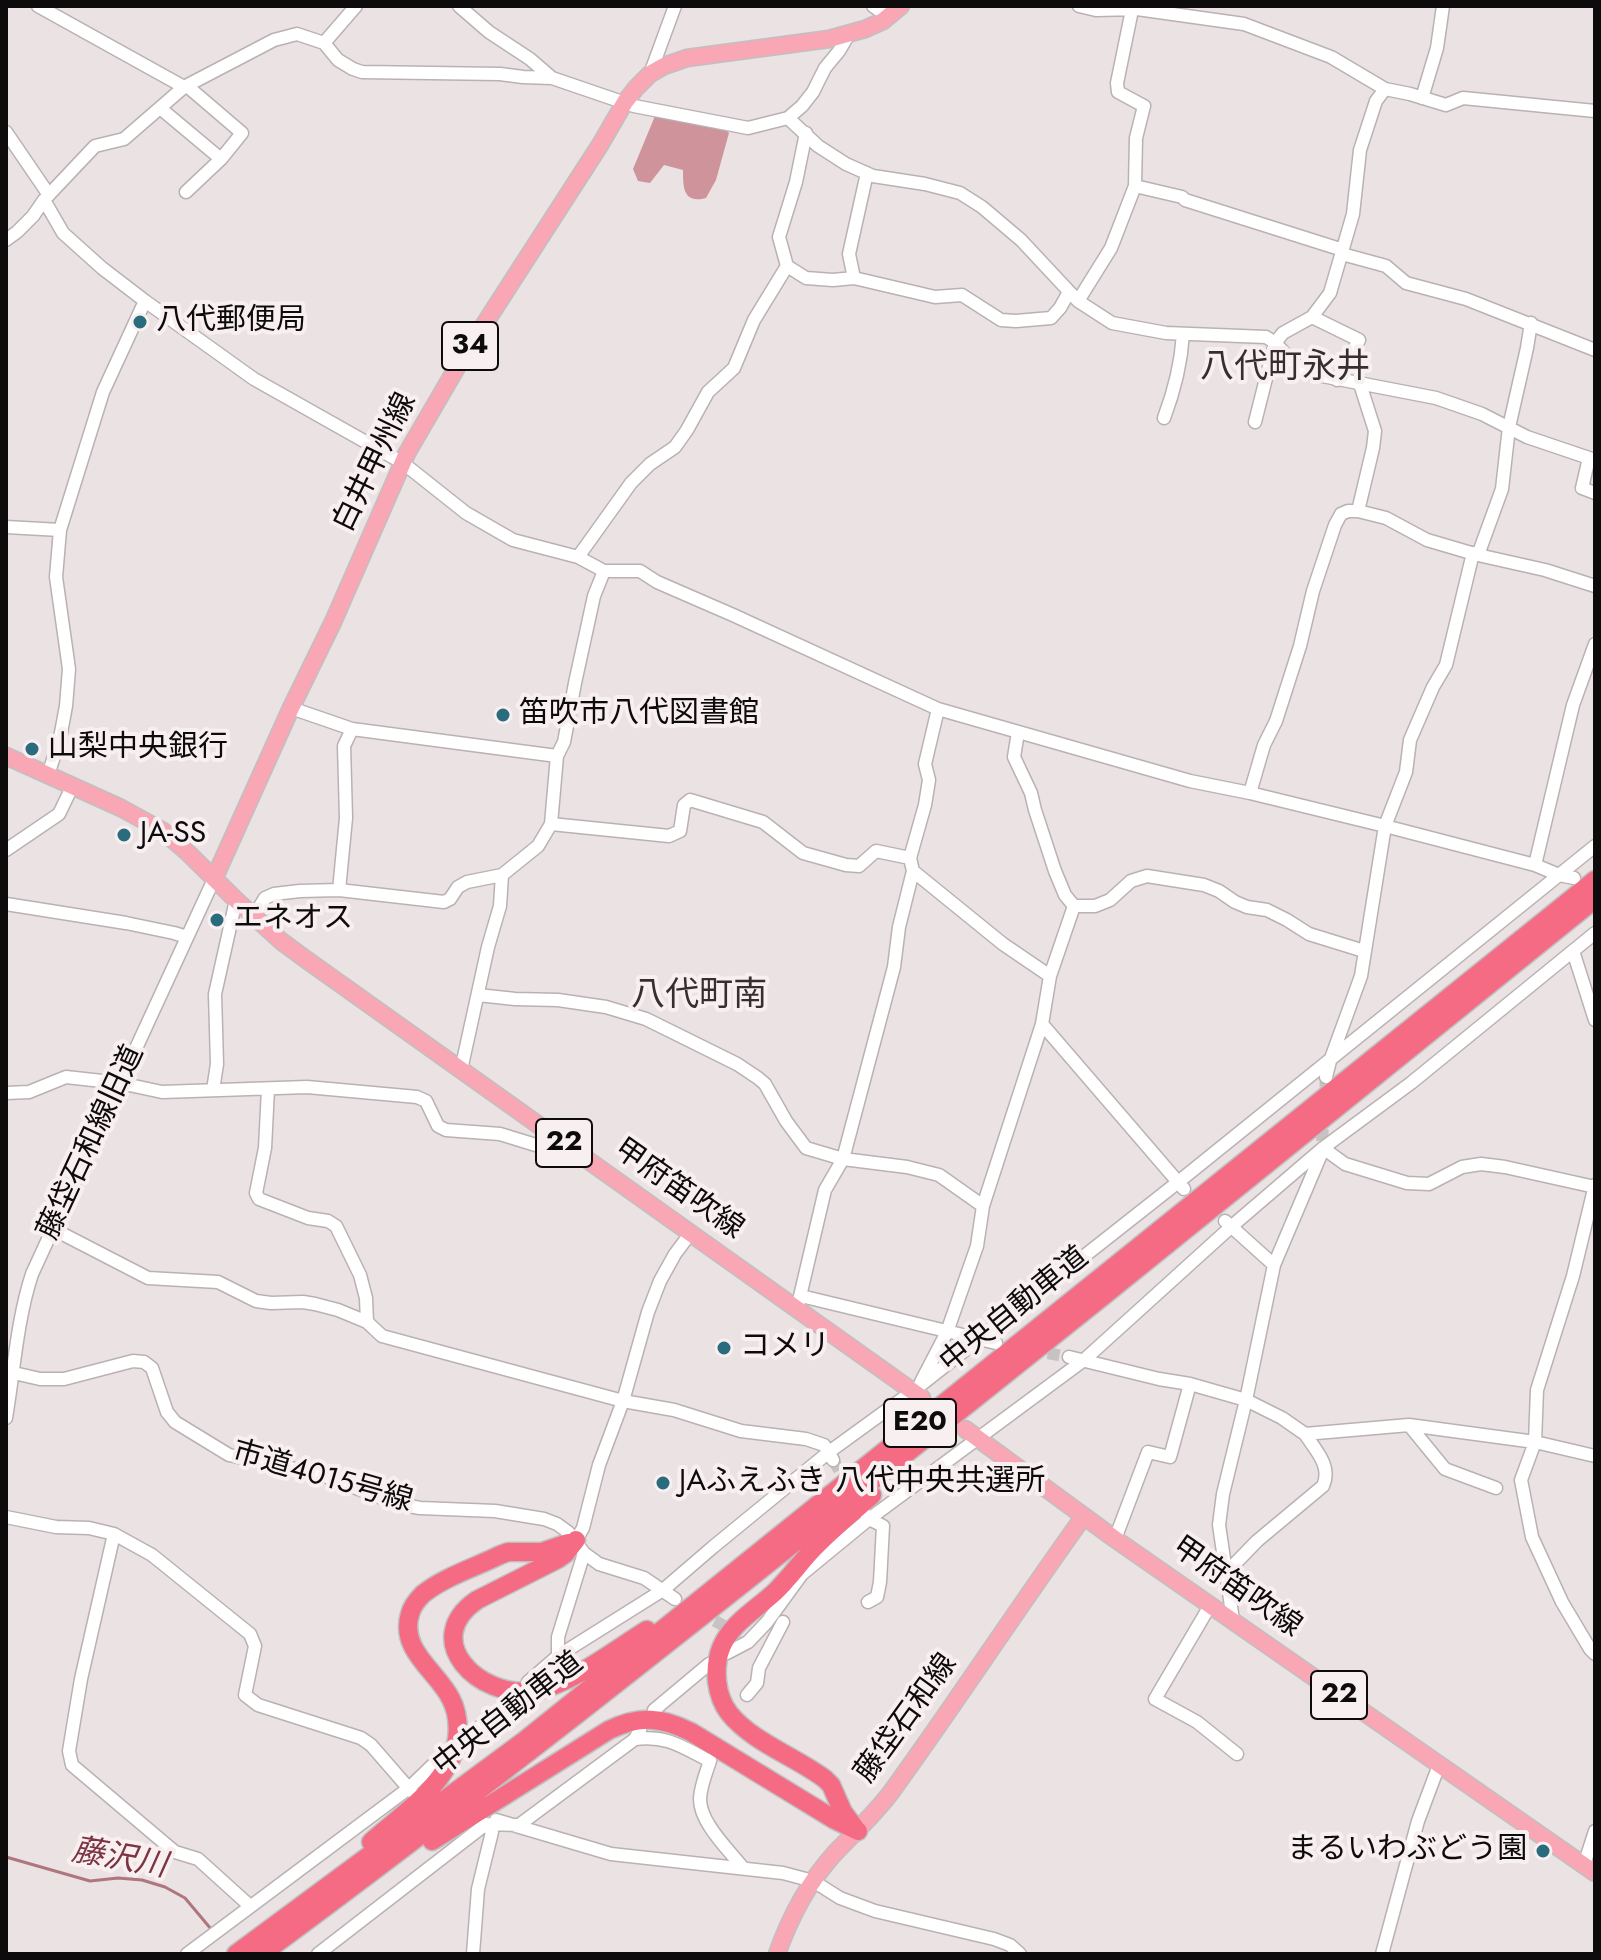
<!DOCTYPE html>
<meta charset="utf-8">
<style>
body{margin:0}
#map{position:relative;width:1601px;height:1960px;overflow:hidden;background:#eae2e3;font-family:Jost,sans-serif}
canvas{display:block}
.frame{position:absolute;inset:0;border:8px solid #0e0b0c;pointer-events:none}
</style>
<div id="map">
<canvas width="1601" height="1960"></canvas>
<div class="frame"></div>
</div>
<script>
const c = document.querySelector('canvas').getContext('2d');
c.lineJoin = 'round';
function fillPath(path, color) {
  c.fillStyle = color;
  c.fill(path, 'evenodd');
}
function strokePath(path, color, width, dash) {
  c.strokeStyle = color;
  c.lineWidth = width;
  c.lineCap = dash ? 'butt' : 'round';
  c.setLineDash(dash || []);
  c.stroke(path);
}
function write(font, color, halo, rows, align = 'center') {
  c.font = font + ' Jost,"Noto Sans JP",sans-serif';
  c.lineWidth = 8;
  c.setLineDash([]);
  c.textBaseline = 'middle';
  c.strokeStyle = halo;
  c.fillStyle = color;
  for (const [text, x, y, turn = 0] of rows) {
    c.save();
    c.translate(x, y);
    c.rotate((+turn || 0) * Math.PI / 180);
    c.textAlign = isNaN(turn) ? turn : align;
    if (halo) c.strokeText(text, 0, 0);
    c.fillText(text, 0, 0);
    c.restore();
  }
}
fillPath(new Path2D(`
 M655 116 724 128 729 133 716 180 706 198C683 204 683 187 683 170L664 165 650 183 638 181 633 169Z`), '#cf949b');
strokePath(new Path2D(`
 M6 1857 90 1881 118 1878 142 1880 165 1887 185 1898 211 1929`), '#af767d', 3);
strokePath(new Path2D(`
 M1322 1141 1326 1077
 M1030 1350 1069 1357
 M833 1460 850 1488
 M699 1612 742 1636`), '#c9c2c3', 12, [12, 6]);
const minor = new Path2D(`
 M38 6 184 87
 M459 6 489 32 530 59 552 78
 M873 6 889 17
 M1079 6 1096 10 1137 9 1244 24 1331 57 1385 89 1410 94 1446 105 1463 98 1595 111
 M324 43 356 6
 M650 74 675 6
 M1422 98 1437 48 1443 6
 M160 108 221 159
 M788 118 818 146 846 164 873 176 925 184 960 193 982 207 1021 240 1078 301 1112 323 1166 333 1266 337 1274 342 1294 363 1312 374 1436 398 1482 414 1527 437 1595 460
 M6 132 49 195
 M1135 186 1182 197 1185 200 1343 250
 M186 192 221 159 242 133 187 86
 M44 200 63 233 102 268 145 301 254 379 403 463 466 513 513 540 578 557 604 571H640L657 582 733 615 938 709 1190 781 1250 793 1385 826 1535 865 1559 875 1574 878
 M6 240 17 232 33 216 44 200 95 146 124 139 184 87 274 40 297 34 324 43 338 60 353 69 362 72 500 74 523 77 552 78 634 106 748 128 788 118 802 106 813 92 825 68 839 51 849 34
 M1342 254 1386 266 1406 283 1466 299 1595 350
 M787 266 806 278 833 280 854 278 935 297 962 295 1001 320 1016 321 1051 318 1060 308 1069 292
 M854 278 849 254 867 173
 M1078 301 1111 248 1135 186 1136 138 1144 106 1118 92 1117 83 1132 10
 M1312 317 1359 340 1337 380
 M1164 418C1175 389 1181 365 1183 334
 M1255 422 1275 343 1283 333 1312 317 1330 293 1353 214 1360 150 1376 101 1385 89
 M1589 458 1582 488 1595 493
 M1358 511 1373 448 1375 431 1360 384
 M6 527 60 530
 M1478 555 1502 489 1509 427 1527 348 1531 323
 M578 557 631 483 650 464 675 447 687 430 708 392 734 368 754 320 787 266 779 237 796 182 806 133
 M291 708 352 729 557 756
 M1018 732 1014 757 1031 793 1035 810 1055 871 1065 895 1074 906H1095L1110 900 1131 881 1147 876 1204 885 1219 891 1235 902 1247 907 1267 910 1287 920 1309 934 1364 951
 M48 775 60 738 66 706 69 669 56 577 60 530 103 392 145 301
 M1250 793 1264 745 1276 721 1300 646 1313 591 1335 525 1341 514 1348 511H1358L1386 518 1427 540 1478 555 1545 570 1595 586
 M551 824 669 836 680 831 684 805 690 800 763 822 803 853 846 865 859 866 876 851 910 858
 M6 850 59 814 72 787
 M1535 865 1573 705 1595 644
 M913 871 1003 944 1050 976 1042 1024 983 1206 977 1246 947 1332 921 1382
 M339 890 346 818 344 746 352 729
 M6 904 126 923 174 933 187 937
 M254 916 265 898 274 894 300 891 339 890 444 902 450 899 458 887 467 882 502 875 538 846 551 824 557 756 564 742 575 683 594 596 604 571
 M1573 951 1595 1020
 M1050 976 1074 906
 M478 995 515 999 558 1000 606 1007 646 1019 737 1064 758 1078 765 1084 786 1121 806 1148 843 1159 907 1167 939 1175 983 1206
 M1042 1024 1184 1189
 M461 1070 488 947 500 906 502 875
 M1326 1077 1330 1061 1361 976 1385 826 1406 772 1410 740 1433 687 1446 665 1473 553
 M268 1089 265 1148 256 1193 259 1199 308 1218 328 1221 336 1226 360 1275 366 1298 367 1322 382 1336 623 1401 674 1410 741 1431 806 1439 824 1445 833 1460
 M213 1090 217 1064 215 994 236 900
 M6 1093 29 1092 66 1077 120 1083 162 1092 307 1087 417 1097 426 1101 438 1126 446 1130 500 1134 539 1146 564 1144
 M1323 1148 1345 1164 1407 1183 1429 1184 1462 1167 1481 1164 1505 1167 1595 1187
 M1595 1185 1573 1276 1537 1390 1535 1442 1521 1480 1532 1537 1562 1602 1590 1649 1595 1654
 M1225 1221 1274 1265
 M53 1229 148 1278 218 1282 256 1301 271 1303 303 1302 315 1304 338 1310 367 1322
 M801 1296 996 1343
 M797 1309 825 1190 843 1159 894 967 899 927 913 871 910 858 925 805 929 780 925 764 938 709
 M1069 1357 1159 1379 1190 1384 1246 1400 1282 1418 1305 1434 1409 1425 1535 1442 1595 1456
 M14 1373 40 1379H64L133 1361 144 1362 152 1368 167 1412 175 1422 229 1455 319 1474 398 1504 420 1508 495 1511 544 1519 557 1524 568 1532 584 1553 599 1564 644 1578 675 1599
 M6 1418C14 1370 17 1320 32 1274L214 879
 M1409 1425 1445 1469 1496 1488
 M866 1515 869 1519 883 1526 880 1582 877 1597 868 1602
 M6 1517 56 1527 89 1528 114 1534 152 1555 250 1634 255 1646 245 1695 258 1705 361 1738 371 1745 411 1791
 M114 1534 81 1679 69 1751 72 1765 175 1852 198 1859 250 1906
 M1115 1539 1148 1452 1170 1457 1190 1384
 M576 1540 583 1528 599 1465 623 1401 648 1312 660 1281 675 1254 690 1234
 M1226 1573 1257 1541 1323 1486C1332 1466 1316 1451 1305 1434
 M1211 1604 1155 1699 1197 1722 1237 1754
 M1233 1620 1219 1525 1223 1494 1246 1400 1274 1265 1322 1152
 M727 1653 748 1642 767 1622 802 1574 869 1519 1084 1360 1232 1226 1323 1148 1411 1083 1595 933
 M558 1656V1637L584 1553
 M528 1682 558 1656 663 1590 713 1547 829 1452 913 1391 1177 1183 1595 846
 M747 1695 757 1683 759 1668 783 1622
 M654 1710 709 1664
 M464 1738 488 1721 510 1700
 M635 1739C668 1735 682 1747 710 1761 706 1773 701 1785 700 1798 699 1822 729 1850 743 1868
 M496 1820 611 1854 783 1873 813 1881 840 1898 875 1911 994 1939 1010 1945 1020 1954
 M1584 1865 1595 1831
 M187 1954 409 1788 441 1757
 M318 1954 486 1824 519 1825 635 1739 640 1730
 M473 1954 478 1889 492 1832 486 1824
 M1382 1954 1418 1821 1439 1765`);
const major = new Path2D(`
 M6 756 121 808 163 831 186 851 236 900 281 941 304 958 922 1398
 M214 879 291 708 333 622 407 453 460 362 600 145 625 102 636 88 650 74 664 66 687 58 829 39 865 29 883 21 901 6
 M965 1429 1115 1539 1595 1873
 M777 1954C790 1917 808 1883 834 1854 854 1833 875 1814 892 1791 958 1700 1019 1606 1084 1516`);
const highway = new Path2D(`
 M576 1540 565 1554 558 1559 477 1600C419 1640 479 1699 533 1691 569 1686 616 1649 647 1630
 M855 1828 843 1812 831 1785 825 1779C796 1757 752 1742 729 1713 716 1696 713 1669 721 1648 731 1623 757 1609 776 1591 789 1578 800 1563 813 1549 831 1530 852 1513 872 1495
 M432 1841 609 1730C640 1715 661 1717 691 1732L835 1820 858 1831
 M371 1842C399 1817 434 1794 451 1759 460 1740 460 1717 451 1699 437 1671 399 1650 410 1614 412 1606 417 1600 423 1594 444 1577 476 1567 500 1555L508 1552H542L568 1543
 M236 1954 524 1741 1595 880
 M262 1954C459 1809 651 1657 843 1504 1095 1304 1345 1101 1595 899`);
strokePath(minor, '#bab2b2', 15);
strokePath(major, '#c0c0c0', 19);
strokePath(highway, '#c0c0c0', 21);
strokePath(minor, '#fff', 12);
strokePath(major, '#f9a6b5', 16);
strokePath(highway, '#f56b84', 18);
for (const [x, y, r, color] of [
 [140,322,8,"#2a6b7e"],
 [503,715,8,"#2a6b7e"],
 [32,749,8,"#2a6b7e"],
 [124,835,8,"#2a6b7e"],
 [217,920,8,"#2a6b7e"],
 [724,1348,8,"#2a6b7e"],
 [663,1483,8,"#2a6b7e"],
 [1543,1851,8,"#2a6b7e"]
]) {
  const dot = new Path2D();
  dot.arc(x, y, r, 0, 2 * Math.PI);
  c.fillStyle = color;
  c.fill(dot);
  strokePath(dot, '#f7eff0', 3);
}
for (const [x, y, w] of [
 [470,346,56],
 [564,1143,56],
 [920,1423,72],
 [1339,1695,56]
]) {
  const box = new Path2D();
  box.roundRect(x - w / 2, y - 24, w, 48, 6);
  c.fillStyle = '#f7eff0';
  c.fill(box);
  strokePath(box, '#0e0b0c', 2);
}
write('bold 28px', '#0e0b0c', null, [
 ["34",470,346],
 ["22",564,1143],
 ["E20",920,1423],
 ["22",1339,1695]
]);
write('30px', '#0e0b0c', '#f7eff0', [
 ["八代郵便局",156,322],
 ["笛吹市八代図書館",519,715],
 ["山梨中央銀行",48,749],
 ["JA-SS",140,835],
 ["エネオス",233,920],
 ["コメリ",740,1348],
 ["JAふえふき 八代中央共選所",679,1483],
 ["まるいわぶどう園",1527,1851,"right"]
], 'left');
write('30px', '#0e0b0c', '#f7eff0', [
 ["白井甲州線",376,463,-64],
 ["藤垈石和線旧道",92,1143,-65],
 ["甲府笛吹線",678,1190,35],
 ["中央自動車道",1015,1311,-39],
 ["市道4015号線",322,1478,16],
 ["甲府笛吹線",1236,1588,35],
 ["中央自動車道",509,1715,-38],
 ["藤垈石和線",907,1719,-54]
]);
write('italic 32px', '#7d3441', '#f7eff0', [
 ["藤沢川",119,1860,10]
]);
write('34px', '#352f30', '#f7eff0', [
 ["八代町永井",1285,369],
 ["八代町南",699,997]
]);
</script>
